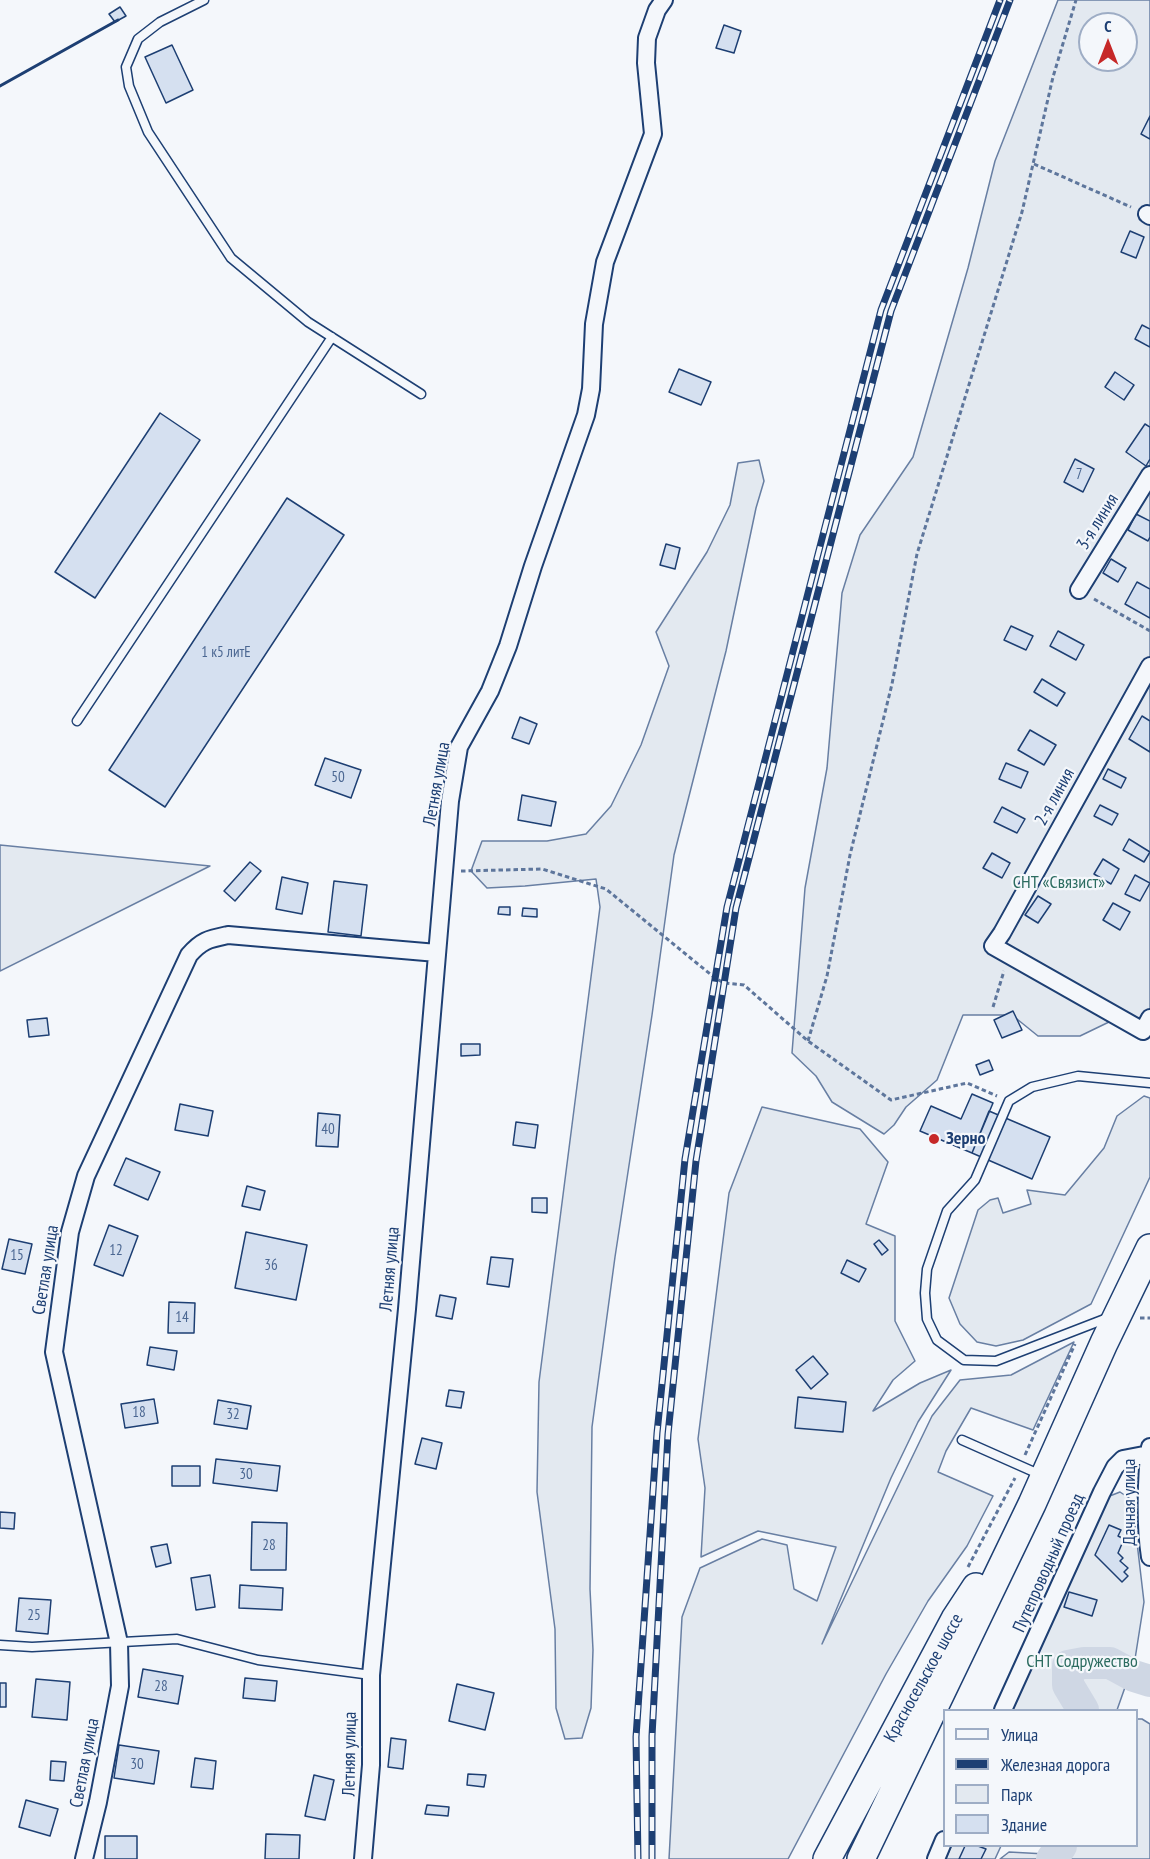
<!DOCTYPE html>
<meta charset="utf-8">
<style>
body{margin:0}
#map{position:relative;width:1150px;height:1859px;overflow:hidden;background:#f4f7fb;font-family:"PT Sans Narrow",sans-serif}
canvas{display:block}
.legend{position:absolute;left:943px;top:1709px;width:195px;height:138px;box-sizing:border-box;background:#f4f7fb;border:2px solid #9eadc5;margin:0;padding:8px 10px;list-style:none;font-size:18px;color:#1d3f73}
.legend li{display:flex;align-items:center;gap:12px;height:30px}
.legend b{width:30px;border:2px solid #9eadc5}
.north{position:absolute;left:1078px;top:12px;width:60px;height:60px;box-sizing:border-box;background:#f4f7fb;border:2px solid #9eadc5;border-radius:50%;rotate:0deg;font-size:16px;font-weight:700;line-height:24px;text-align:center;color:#1d3f73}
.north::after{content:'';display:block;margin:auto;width:21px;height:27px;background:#c62828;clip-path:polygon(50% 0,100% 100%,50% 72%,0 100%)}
</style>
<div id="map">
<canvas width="1150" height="1859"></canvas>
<ul class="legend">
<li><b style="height:8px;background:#f4f7fb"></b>Улица</li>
<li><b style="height:8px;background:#1d3f73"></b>Железная дорога</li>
<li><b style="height:16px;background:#e3e9f0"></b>Парк</li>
<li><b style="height:16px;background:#d5e0f0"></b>Здание</li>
</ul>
<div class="north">С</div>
</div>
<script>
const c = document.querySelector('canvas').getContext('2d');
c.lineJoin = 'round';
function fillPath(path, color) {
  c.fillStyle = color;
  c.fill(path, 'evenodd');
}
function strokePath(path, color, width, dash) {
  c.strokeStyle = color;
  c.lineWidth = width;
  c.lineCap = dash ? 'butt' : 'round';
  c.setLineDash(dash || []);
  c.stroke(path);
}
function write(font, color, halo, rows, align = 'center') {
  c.font = font + ' "PT Sans Narrow",sans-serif';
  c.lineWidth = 4.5;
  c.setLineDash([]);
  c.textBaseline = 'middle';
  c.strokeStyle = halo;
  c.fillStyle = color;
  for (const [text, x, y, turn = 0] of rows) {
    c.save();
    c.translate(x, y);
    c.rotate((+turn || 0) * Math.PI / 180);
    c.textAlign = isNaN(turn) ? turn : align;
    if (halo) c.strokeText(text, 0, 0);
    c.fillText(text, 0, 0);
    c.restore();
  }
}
const green = new Path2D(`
 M1058 0H1150V1034L1081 1004 1109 1022 1080 1036H1038L1012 1015H963L937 1080 906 1107 894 1125 884 1134 832 1102 816 1076 792 1053 805 888 827 768 842 593 860 535 913 457 968 268 995 161ZM1090 24H1126V60H1090Z
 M759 460 764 481 756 508 726 651 674 855 652 1015 615 1257 592 1427 590 1589 593 1650 591 1708 582 1738 565 1739 556 1708 555 1629 537 1492 539 1382 600 907 596 879 525 886 487 888 471 871 482 841H547L586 834 611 806 641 745 669 666 656 632 707 552 730 505 738 463Z
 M0 845 210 866 0 971Z
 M1144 1096 1150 1098V1177L1091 1304 1023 1340 996 1346 977 1342 960 1324 949 1298 978 1210 990 1200 998 1198 1003 1213 1031 1204 1027 1190 1065 1195 1104 1148 1117 1116Z
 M762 1107 860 1129 888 1162 866 1224 895 1236V1321L915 1361 893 1380 873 1411 920 1383 951 1370 918 1422 891 1478 822 1644 932 1416 960 1380 1011 1375 1074 1342 1033 1430 971 1408 946 1451 938 1472 993 1496 967 1546 928 1601 886 1674 788 1859H669L682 1617 700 1568 762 1539 787 1545 794 1589 817 1601 836 1547 758 1531 701 1557 705 1488 698 1439 729 1193Z
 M1120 1492 1132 1500 1144 1602 1135 1659 1117 1710H1008L1097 1501Z
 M1137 1719H1142L1150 1724V1859H1000L1009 1852 1064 1855 1073 1849 1075 1846H1136Z
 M951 1846H1001L995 1859H946Z`);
fillPath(green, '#e3e9f0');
strokePath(green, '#687fa3', 1.5);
strokePath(new Path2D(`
 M1083 1710 1068 1685V1666L1084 1663H1110L1134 1676 1150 1681
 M1052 1859 1061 1846`), '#cfd7e4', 32);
const building = new Path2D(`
 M120 7 126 16 115 22 109 14Z
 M724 25 741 31 734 53 716 48Z
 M172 45 193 90 166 103 145 57Z
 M1150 116V139L1141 134Z
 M1130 231 1144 237 1136 258 1121 252Z
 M1142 325 1150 329V347L1135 339Z
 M679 369 711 382 701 405 669 392Z
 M1115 372 1134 385 1124 400 1105 387Z
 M160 413 200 440 95 598 55 572Z
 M1145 424 1150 427V459L1146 466 1126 452Z
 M1075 459 1094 469 1083 492 1064 482Z
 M287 498 344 535 165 807 109 770Z
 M1136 514 1150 521V537L1148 541 1128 530Z
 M666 544 680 548 675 569 660 565Z
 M1111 559 1126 568 1118 582 1103 573Z
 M1137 582 1150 589V618L1125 604Z
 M1011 626 1033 636 1026 650 1004 640Z
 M1058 631 1084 645 1076 660 1050 646Z
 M1042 679 1065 693 1057 706 1034 692Z
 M1142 716 1150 721V752L1129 739Z
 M520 717 537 724 529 744 512 738Z
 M1030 730 1056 745 1044 765 1018 750Z
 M325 758 361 770 351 798 315 785Z
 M1006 763 1028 772 1021 788 999 779Z
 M1108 769 1126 778 1121 788 1103 779Z
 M522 795 556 802 551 826 518 820Z
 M1100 805 1118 814 1112 825 1094 816Z
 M1002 807 1025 819 1017 833 994 822Z
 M1129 839 1150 852 1144 862 1123 850Z
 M992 853 1010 863 1002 878 983 868Z
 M1103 859 1119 869 1111 884 1094 874Z
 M250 862 261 871 235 901 224 891Z
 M1135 875 1150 883 1140 901 1125 894Z
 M282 877 308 883 302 914 276 909Z
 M334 881 367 885 361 936 328 932Z
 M1038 896 1051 904 1038 923 1025 915Z
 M1113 903 1130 912 1120 930 1103 920Z
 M499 907H510V915L498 914Z
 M523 908 537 909V917L522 916Z
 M1013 1011 1022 1030 1002 1038 994 1020Z
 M47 1018 49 1035 29 1037 27 1020Z
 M461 1044H480V1055L461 1056Z
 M989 1060 993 1070 980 1075 976 1065Z
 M972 1094 993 1103 972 1153 920 1131 931 1106 961 1119Z
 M180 1104 213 1111 208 1136 175 1130Z
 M989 1111 1050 1137 1032 1179 972 1153Z
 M318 1113 340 1115 338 1147 316 1146Z
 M516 1122 538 1125 535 1148 513 1145Z
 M126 1158 160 1172 148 1200 114 1185Z
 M247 1186 265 1191 260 1210 242 1206Z
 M532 1198H547V1213L532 1212Z
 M109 1225 138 1236 123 1276 94 1265Z
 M246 1232 307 1245 296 1300 235 1288Z
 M9 1239 32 1244 25 1274 2 1269Z
 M879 1240 888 1250 882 1255 874 1244Z
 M491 1257 513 1259 509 1287 487 1284Z
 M847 1260 866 1269 859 1282 841 1273Z
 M440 1295 456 1298 452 1319 436 1316Z
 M169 1302 195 1303 194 1333H168Z
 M150 1347 177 1351 174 1370 147 1365Z
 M813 1356 828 1374 811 1389 796 1370Z
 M449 1390 464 1392 461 1408 446 1406Z
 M798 1397 846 1402 843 1432 795 1428Z
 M154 1399 158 1423 125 1428 121 1404Z
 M218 1400 251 1406 247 1429 214 1424Z
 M422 1438 442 1443 436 1469 415 1464Z
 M216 1459 280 1466 277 1491 213 1483Z
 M172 1466H200V1486H172Z
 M0 1512 15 1513 14 1529 0 1528Z
 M252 1522 287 1523 286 1570H251Z
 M1109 1525 1121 1530 1118 1536 1124 1539 1118 1553 1123 1558 1120 1561 1128 1568 1124 1572 1128 1576 1122 1582 1095 1555Z
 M167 1544 171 1563 156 1567 151 1547Z
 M210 1575 215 1607 196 1610 191 1578Z
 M240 1585 283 1588 282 1610 239 1608Z
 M1069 1592 1097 1600 1092 1616 1064 1607Z
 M19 1598 51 1600 48 1634 16 1631Z
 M143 1669 183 1676 178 1704 138 1697Z
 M245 1678 277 1681 275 1701 243 1698Z
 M36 1679 70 1682 67 1720 32 1717Z
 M0 1683H6V1707H0Z
 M457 1684 494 1693 485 1730 449 1721Z
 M391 1738 406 1740 403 1769 388 1767Z
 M119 1745 159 1751 154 1784 114 1778Z
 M195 1758 216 1761 213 1789 191 1787Z
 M51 1761 66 1762 64 1781 50 1780Z
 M468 1774 486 1775 484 1787 467 1785Z
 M314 1775 334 1780 325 1820 305 1816Z
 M26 1800 58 1809 50 1836 19 1827Z
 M427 1805 449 1807 448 1816 425 1814Z
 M266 1834 300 1835 299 1859H265Z
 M105 1836H137V1859H105Z
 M965 1846H978L986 1849 981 1859H959Z`);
fillPath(building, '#d5e0f0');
strokePath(building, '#1d3f73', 1.5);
const service = new Path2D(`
 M204 0 160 22 138 39 126 67 129 86 148 132 231 258 308 322 421 394
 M77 721 332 337
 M1110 1317 996 1361 964 1360 937 1340 927 1319 925 1293 927 1269 947 1211 975 1180 1009 1101 1032 1087 1078 1076 1150 1083
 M962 1440 1041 1475
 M0 1645 32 1647 177 1639 258 1660 371 1675`);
const minor = new Path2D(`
 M1147 214 1150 216
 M1079 590 1150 475
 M1150 666 1002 933 993 946 1143 1031 1150 1018
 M1150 1447C1146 1479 1145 1526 1150 1557
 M1003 1710 1102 1492 1115 1467 1123 1459 1149 1454
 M84 1859 98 1802 120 1686 119 1643 54 1352 70 1232 86 1176 189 955C202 940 209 939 228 935L437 953
 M363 1859 371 1765V1675L407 1309 450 801 459 747 490 691 508 646 533 566 586 415 591 389 594 324 605 262 653 134 646 63 647 38 657 10 664 0
 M936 1859 944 1840`);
const trunk = new Path2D(`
 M827 1859 955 1619 976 1587
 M861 1859 1032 1504 1104 1343 1150 1248`);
strokePath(service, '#1d3f73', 11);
strokePath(minor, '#1d3f73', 20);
strokePath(trunk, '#1d3f73', 30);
strokePath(new Path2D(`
 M1034 164 1131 207
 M1094 599 1150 631
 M461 871 542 869 606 889 715 978 724 983 744 985 808 1041 891 1100 967 1083 997 1096
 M993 1007 1004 971
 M808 1041 827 976 850 855 892 684 917 554 1022 212 1053 77 1076 0
 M1140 1318H1150
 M1025 1455 1075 1344
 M968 1567 1015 1478`), '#5e769c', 3, [4.5, 3]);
strokePath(service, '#f4f7fb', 8);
strokePath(minor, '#f4f7fb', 16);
strokePath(trunk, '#f4f7fb', 27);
const rail = new Path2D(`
 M638 1859 636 1737 657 1433 685 1159 727 907 881 310 1000 0
 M652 1859V1736L668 1434 696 1161 736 908 891 311 1010 0`);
strokePath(rail, '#1d3f73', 7);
strokePath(rail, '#f4f7fb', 4.5, [14]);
strokePath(new Path2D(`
 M0 86 118 20`), '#1d3f73', 3);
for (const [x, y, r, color] of [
 [934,1139,6,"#c62828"]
]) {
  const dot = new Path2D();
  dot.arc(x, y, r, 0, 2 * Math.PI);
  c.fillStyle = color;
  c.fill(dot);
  strokePath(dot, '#f4f7fb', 2);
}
write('15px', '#4b6792', null, [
 ["7",1079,475],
 ["1 к5 литЕ",226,653],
 ["50",338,778],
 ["40",328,1130],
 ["12",116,1251],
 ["15",17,1256],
 ["36",271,1266],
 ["14",182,1318],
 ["18",139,1413],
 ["32",233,1415],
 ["30",246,1475],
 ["28",269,1546],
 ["25",34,1616],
 ["28",161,1687],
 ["30",137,1765]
]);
write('18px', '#1d3f73', '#f4f7fb', [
 ["3-я линия",1098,522,-58],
 ["Летняя улица",437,784,-80],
 ["2-я линия",1055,797,-61],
 ["Летняя улица",390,1269,-85],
 ["Светлая улица",46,1270,-81],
 ["Дачная улица",1130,1502,-90],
 ["Путепроводный проезд",1049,1563,-66],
 ["Красносельское шоссе",924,1678,-61],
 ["Летняя улица",350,1754,-89],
 ["Светлая улица",85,1763,-79]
]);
write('18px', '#2c6c60', '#f4f7fb', [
 ["СНТ «Связист»",1059,883],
 ["СНТ Содружество",1082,1662]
]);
write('bold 18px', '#1d3f73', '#f4f7fb', [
 ["Зерно",946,1139]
], 'left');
</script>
